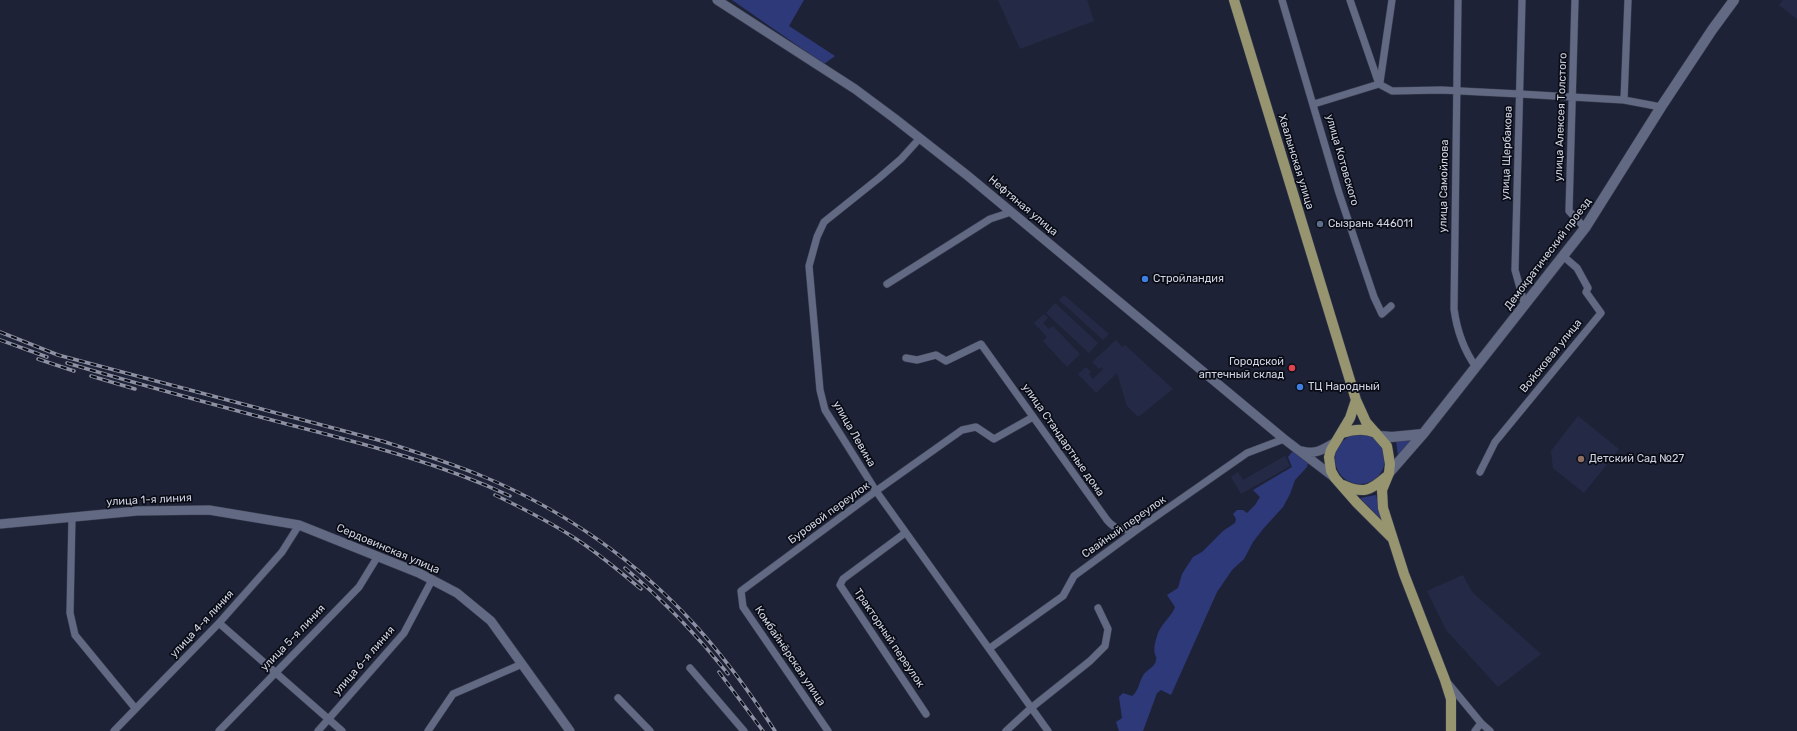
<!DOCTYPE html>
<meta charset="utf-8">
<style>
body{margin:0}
canvas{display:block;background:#1d2237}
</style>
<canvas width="1797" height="731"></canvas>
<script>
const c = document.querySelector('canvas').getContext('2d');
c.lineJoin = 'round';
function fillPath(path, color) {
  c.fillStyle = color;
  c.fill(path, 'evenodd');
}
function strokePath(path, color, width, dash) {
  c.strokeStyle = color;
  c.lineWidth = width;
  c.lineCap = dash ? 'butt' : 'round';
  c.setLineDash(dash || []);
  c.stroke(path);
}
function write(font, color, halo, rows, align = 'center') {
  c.font = font + ' Rubik,sans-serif';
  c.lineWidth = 3.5;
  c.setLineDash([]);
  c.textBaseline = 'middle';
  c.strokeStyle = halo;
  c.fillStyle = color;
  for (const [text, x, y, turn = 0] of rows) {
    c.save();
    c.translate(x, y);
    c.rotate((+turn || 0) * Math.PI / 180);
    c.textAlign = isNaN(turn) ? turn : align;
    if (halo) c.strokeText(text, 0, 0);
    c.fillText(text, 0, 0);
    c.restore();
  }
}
fillPath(new Path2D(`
 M998 0H1087L1094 21 1020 49Z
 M1783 0H1797V19L1779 5Z
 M1064 295 1109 334 1103 340 1059 300Z
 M1055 303 1098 343 1089 353 1046 313Z
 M1044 314 1048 318 1043 323 1049 329 1053 326 1080 354 1067 367 1043 341 1047 337 1034 323Z
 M1116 340 1122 347 1125 345 1173 389 1138 417 1127 406 1117 373 1096 393 1078 374 1086 367 1091 372 1089 374 1093 379 1103 369 1101 367 1099 369 1092 362Z
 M1578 416 1619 449 1584 493 1553 468 1551 451Z
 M1285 456 1290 466 1241 494 1231 477 1238 472 1243 480Z
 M1463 575 1472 592 1541 654 1498 687 1446 630 1427 591Z`), '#242a45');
fillPath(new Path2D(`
 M732 0H804L789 26 835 56 824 64Z
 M1335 459a25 25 0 1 1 50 0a25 25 0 1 1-50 0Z
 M1412 439 1398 456 1396 440Z
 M1292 452H1296L1308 463 1307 467 1295 480 1290 494 1283 507 1263 529 1253 542 1244 559 1232 570 1217 592 1171 695 1161 690 1157 693 1143 731H1119L1116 722 1122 718 1119 697 1123 693 1132 696C1139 691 1139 681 1144 674 1148 669 1155 667 1156 660 1157 655 1156 659 1155 654 1153 648 1156 639 1158 633 1162 623 1172 616 1175 607L1167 595 1178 588 1182 574 1193 557 1202 552 1223 531 1235 523 1236 519 1233 514 1237 510H1243L1247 513 1255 505 1260 497 1253 490 1292 467 1288 457Z
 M1376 495 1381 519 1360 498Z`), '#2e3979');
const minor = new Path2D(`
 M1282 0 1339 193 1374 297 1382 314 1391 306
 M1350 0 1379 84
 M1458 0 1454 309C1457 331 1463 349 1476 367
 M1522 0 1515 270 1525 306
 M1575 0 1569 211 1585 228
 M1380 82 1392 0
 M1624 100 1628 0
 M1314 104 1379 84 1392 91 1441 90 1520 94 1624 100 1661 107
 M920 138 901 159 879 178 824 222 817 237 809 266 820 390 825 410 876 491 1048 731
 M887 284 990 219 1011 212
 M906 358 917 360 936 355 946 361 981 344 1107 520C1115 530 1124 531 1136 529
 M1480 472 1495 442 1601 313 1586 292 1588 288 1577 268 1563 256
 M72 517 70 613 75 635 135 708
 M905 533 843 579 840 585 926 714
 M219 623 342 731
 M990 648 1063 596 1074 576 1138 529 1247 453 1284 439
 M690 668 744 731
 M1448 683 1481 723
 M618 698 650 731
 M114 731 219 623 282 552 299 525
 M219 731 359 587 378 556
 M318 731 404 633 432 580
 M428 731 453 694 522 664
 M828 731 743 607 741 591 876 491 962 430 976 427 994 439 1033 417
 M1006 731 1031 708 1090 661 1105 646 1108 629 1098 608
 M1475 731 1481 723 1490 731`);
const tertiary = new Path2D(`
 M717 0 855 89 894 118 968 176 1284 439 1335 478
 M1302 451C1315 455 1324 449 1334 443
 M0 524 137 511 209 510 299 525 419 573 457 593 491 621 570 731`);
const secondary = new Path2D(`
 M1379 436 1392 437 1423 434
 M1389 473 1423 434 1585 228 1661 107 1712 30 1734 0`);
const primary = new Path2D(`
 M1234 0 1356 400 1366 422 1387 446 1390 464 1389 473 1382 490 1383 508 1404 574 1445 680 1451 699V731
 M1356 400 1350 418 1331 450 1329 457 1331 471 1335 478 1356 502 1391 537
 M1342 433C1354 429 1365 428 1376 433
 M1343 485C1363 494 1370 491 1386 477`);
strokePath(minor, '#3b3f51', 8);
strokePath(tertiary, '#3b3f51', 10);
strokePath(secondary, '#3b3f51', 11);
strokePath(primary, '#3b3f51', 11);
strokePath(minor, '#626983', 7);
strokePath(tertiary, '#626983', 9);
strokePath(secondary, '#626983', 10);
strokePath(primary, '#979570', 10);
const rail = new Path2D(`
 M0 332 58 355 382 441C416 452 450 463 482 476 562 509 637 561 695 625 725 658 751 694 775 731
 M0 340 47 357
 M38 359 74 371
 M67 363C138 384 211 404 283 423 360 443 437 462 510 496
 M91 376 135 389
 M495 495C522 508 548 521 573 537 597 552 619 571 641 589
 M625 568C663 600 697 635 728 674
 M719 672 763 731`);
strokePath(rail, '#8c90a2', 3.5);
strokePath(rail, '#0a0c15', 2, [6]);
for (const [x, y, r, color] of [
 [1320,224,4,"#5c6f8a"],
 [1145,279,4,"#3f7fe0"],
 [1292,368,4,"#e0444e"],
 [1300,387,4,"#3f7fe0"],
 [1581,459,4,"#8d6e63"]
]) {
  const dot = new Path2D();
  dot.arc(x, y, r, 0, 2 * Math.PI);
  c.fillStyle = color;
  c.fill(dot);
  strokePath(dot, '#0a0c15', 1.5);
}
write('11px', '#d0d4e3', '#0a0c15', [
 ["улица Алексея Толстого",1561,117,-88],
 ["улица Щербакова",1507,153,-88],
 ["улица Котовского",1342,160,74],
 ["Хвалынская улица",1296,162,73],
 ["улица Самойлова",1444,186,-89],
 ["Нефтяная улица",1023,206,40],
 ["Демократический проезд",1548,254,-53],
 ["Войсковая улица",1551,356,-51],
 ["улица Левина",854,434,60],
 ["улица Стандартные дома",1063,440,55],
 ["улица 1-я линия",149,500,-3],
 ["Буровой переулок",829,513,-36],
 ["Свайный переулок",1124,527,-35],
 ["Сердовинская улица",388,549,23],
 ["улица 4-я линия",202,624,-47],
 ["улица 5-я линия",293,638,-46],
 ["Тракторный переулок",889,638,56],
 ["Комбайнёрская улица",790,656,56],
 ["улица 6-я линия",364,661,-49]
]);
write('11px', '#d0d4e3', '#0a0c15', [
 ["Сызрань 446011",1328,224],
 ["Стройландия",1153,279],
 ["Городской",1284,362,"right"],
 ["аптечный склад",1284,375,"right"],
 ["ТЦ Народный",1308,387],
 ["Детский Сад №27",1589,459]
], 'left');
</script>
